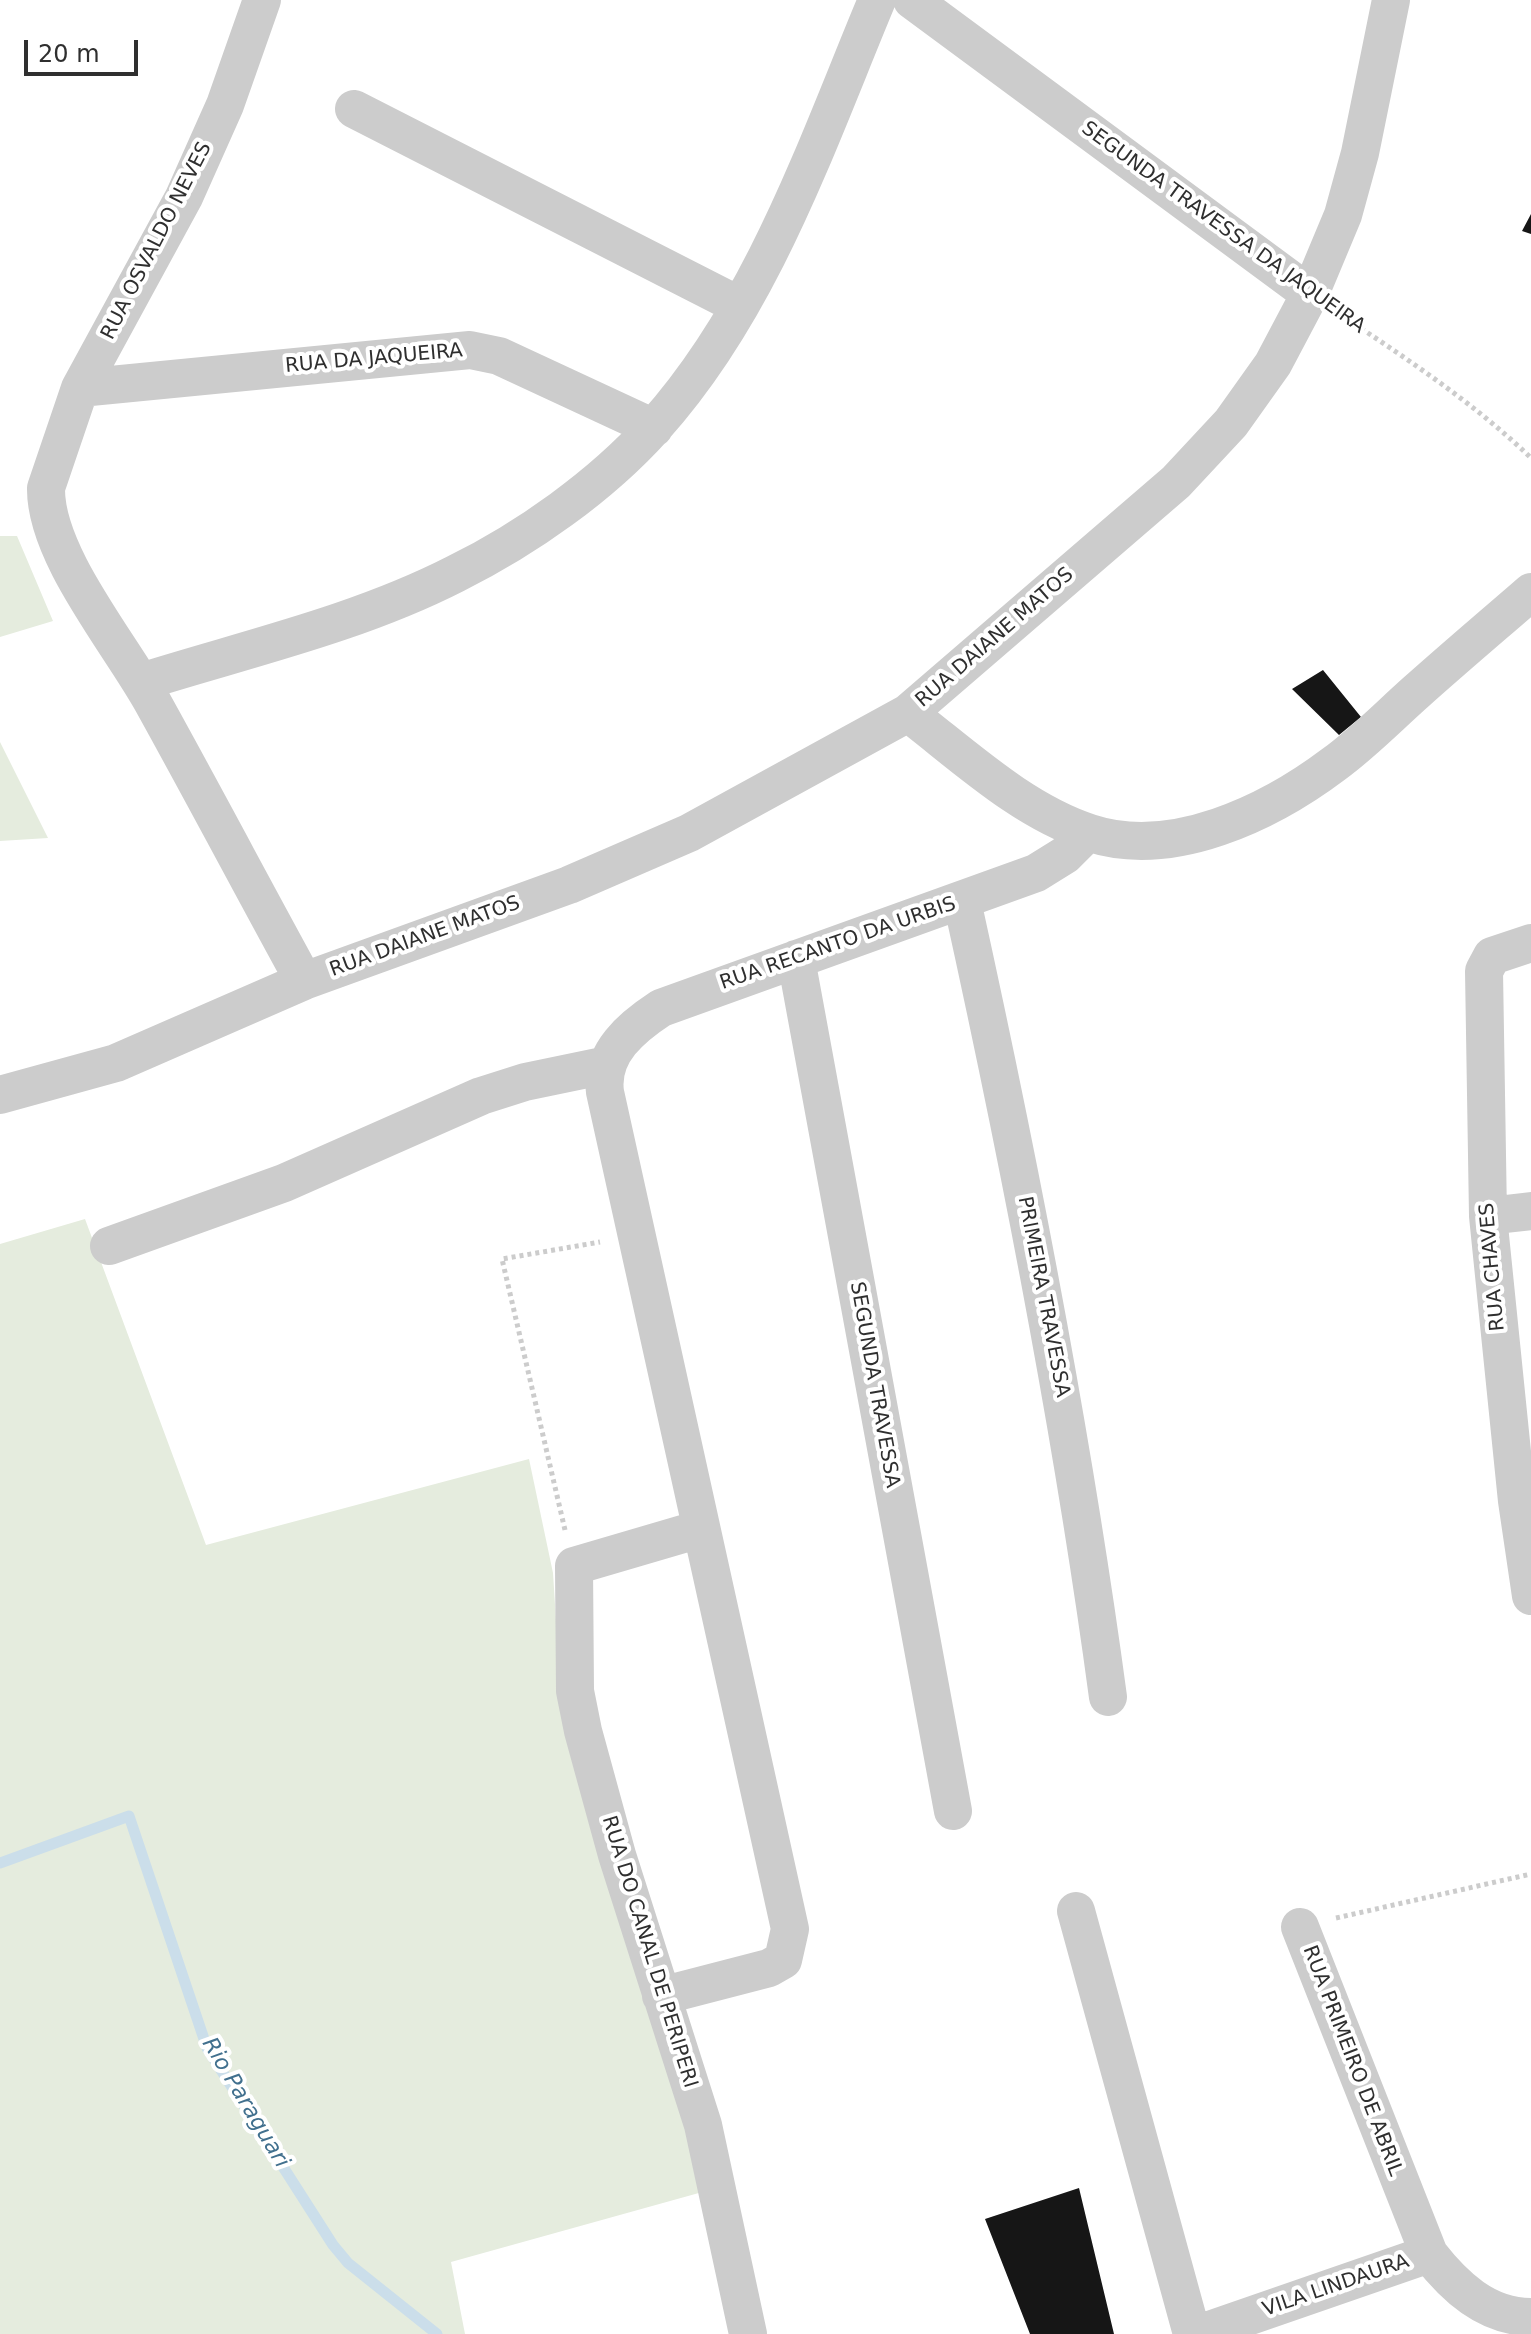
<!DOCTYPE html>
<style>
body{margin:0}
#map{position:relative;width:1531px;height:2334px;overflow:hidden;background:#fff;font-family:"DejaVu Sans",sans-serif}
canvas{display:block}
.scale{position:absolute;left:24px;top:40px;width:114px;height:36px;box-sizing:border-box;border:4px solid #2f2f2f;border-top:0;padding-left:10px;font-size:24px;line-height:28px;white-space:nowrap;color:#2f2f2f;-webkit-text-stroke:6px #fff;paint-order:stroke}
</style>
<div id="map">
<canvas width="1531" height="2334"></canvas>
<div class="scale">20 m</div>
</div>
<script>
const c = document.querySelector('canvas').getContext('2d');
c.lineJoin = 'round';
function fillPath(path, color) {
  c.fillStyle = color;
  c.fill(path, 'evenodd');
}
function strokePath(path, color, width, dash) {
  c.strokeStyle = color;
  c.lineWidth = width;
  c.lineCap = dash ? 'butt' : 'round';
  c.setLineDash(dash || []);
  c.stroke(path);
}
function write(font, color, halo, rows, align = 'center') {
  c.font = font + ' "DejaVu Sans",sans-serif';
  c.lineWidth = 8;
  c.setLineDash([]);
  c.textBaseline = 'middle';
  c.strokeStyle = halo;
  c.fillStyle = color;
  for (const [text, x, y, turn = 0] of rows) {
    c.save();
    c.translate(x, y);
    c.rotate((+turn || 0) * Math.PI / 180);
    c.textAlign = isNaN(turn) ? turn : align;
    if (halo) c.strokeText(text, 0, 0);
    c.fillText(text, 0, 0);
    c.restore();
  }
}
fillPath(new Path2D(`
 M0 536H17L53 621 0 637Z
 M0 742 48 838 0 841Z
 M85 1219 206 1545 529 1459 553 1573 561 1699 706 2191 451 2262 465 2334H0V1244Z`), '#e5ecde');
strokePath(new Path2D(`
 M0 1863 129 1816 207 2048 333 2245 348 2263 437 2334`), '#cbdeea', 11);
fillPath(new Path2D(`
 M1531 214V234L1522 231Z
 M1323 670 1361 717 1339 735 1292 689Z
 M1079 2188 1114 2334H1030L985 2219Z`), '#161616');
strokePath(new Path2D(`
 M1341 315C1407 359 1474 403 1531 458
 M565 1530 502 1259 600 1242
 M1336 1918 1531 1874`), '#ccc', 5, [4, 4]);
strokePath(new Path2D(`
 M262 0 225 105 184 197 80 388 46 488C45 555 120 643 153 703 204 795 253 888 304 981
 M912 0 1310 294
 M354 109 740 306
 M80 388 470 350 499 356 654 428
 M141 682C246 649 357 624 455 574 526 539 601 486 654 427 762 307 816 146 877 0
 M908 713C964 756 1022 811 1090 833 1172 860 1269 813 1334 764 1363 743 1389 716 1416 692 1454 658 1493 625 1531 592
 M962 901C1020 1164 1072 1429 1108 1697
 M1531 943 1492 956 1484 971 1488 1216 1517 1501 1531 1596
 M796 959 953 1811
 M0 1095 116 1063 304 981 569 885 689 833 908 713 1176 482 1231 423 1273 364 1310 294 1343 215 1360 153 1391 0
 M1488 1216 1531 1211
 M109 1246 284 1183 481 1096 525 1082 607 1065
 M700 1529 574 1566 575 1691 583 1731 617 1855 703 2125 748 2334
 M1076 1911 1192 2334
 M1300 1927 1429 2254C1454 2286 1486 2317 1531 2317
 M661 1996 769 1968 783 1960 790 1929 605 1092C600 1053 632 1027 661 1008L1036 873 1065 855 1087 833
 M1198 2334 1429 2254`), '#ccc', 38);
write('20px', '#2f2f2f', '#fff', [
 ["SEGUNDA TRAVESSA DA JAQUEIRA",1223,228,36],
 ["RUA OSVALDO NEVES",157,241,-63],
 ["RUA DA JAQUEIRA",374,359,-5],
 ["RUA DAIANE MATOS",995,638,-41],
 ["RUA DAIANE MATOS",425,937,-20],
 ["RUA RECANTO DA URBIS",838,944,-19],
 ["RUA CHAVES",1493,1267,-95],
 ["PRIMEIRA TRAVESSA",1043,1297,79],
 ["SEGUNDA TRAVESSA",874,1385,80],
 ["RUA DO CANAL DE PERIPERI",649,1952,73],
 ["RUA PRIMEIRO DE ABRIL",1352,2061,69],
 ["VILA LINDAURA",1336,2286,-19]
]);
write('italic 22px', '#41708e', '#fff', [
 ["Rio Paraguari",245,2103,59]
]);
</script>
